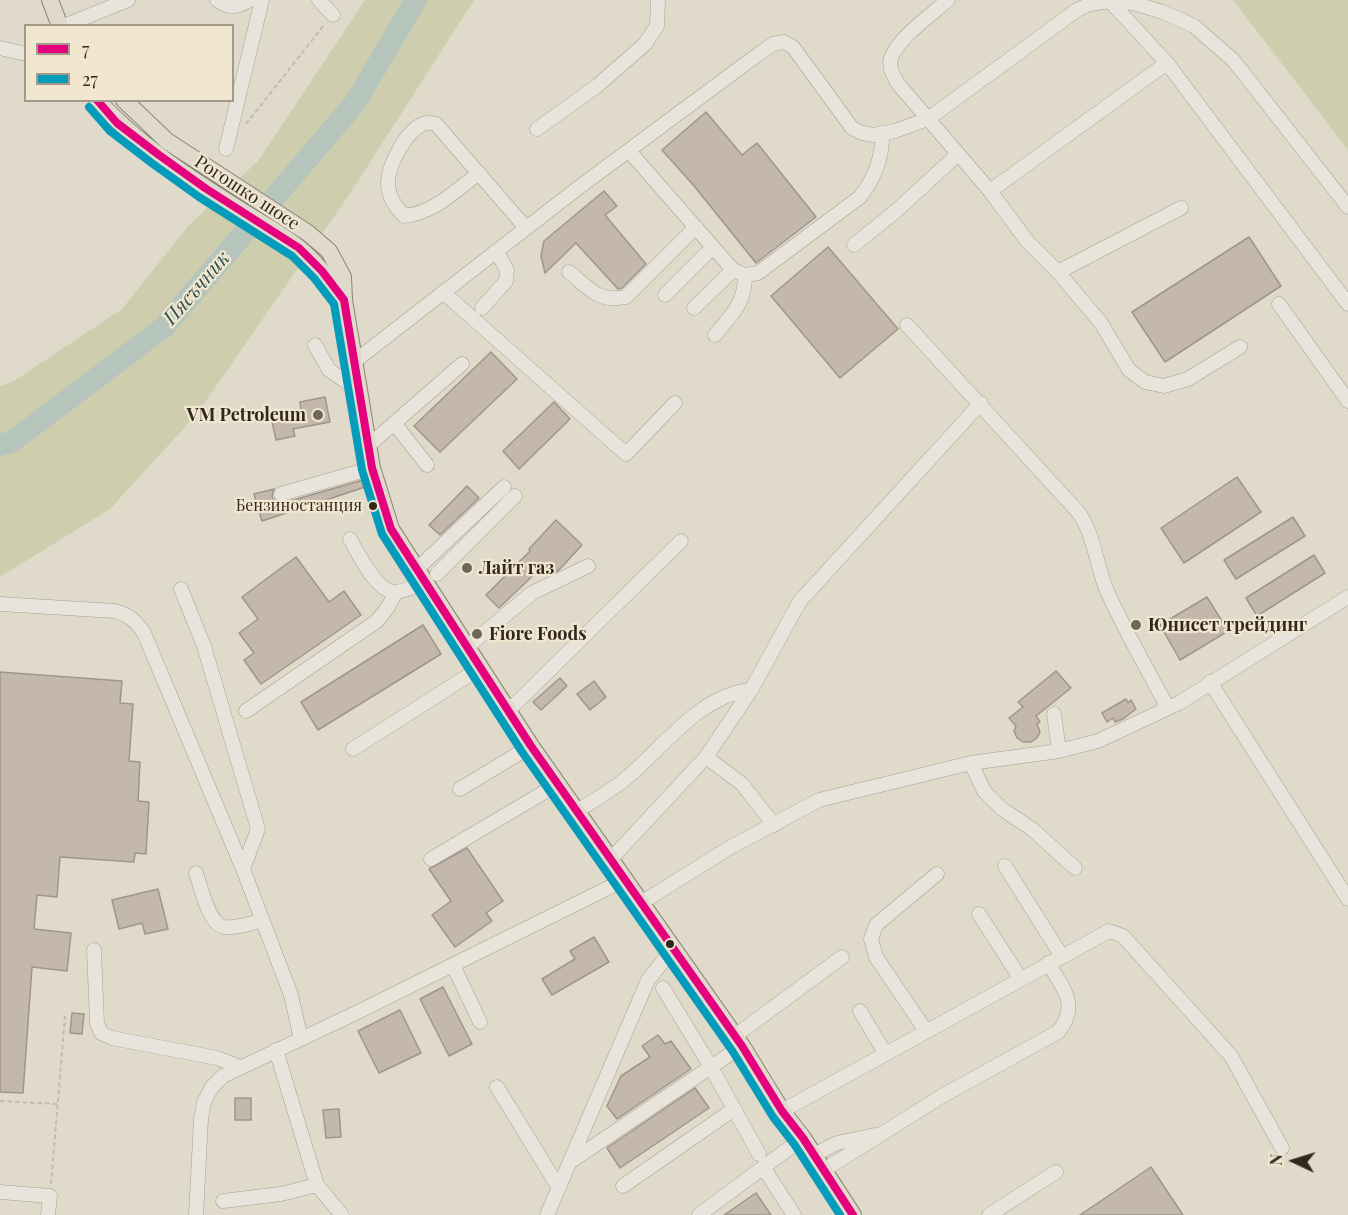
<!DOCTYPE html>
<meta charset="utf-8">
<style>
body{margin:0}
#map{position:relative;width:1348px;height:1215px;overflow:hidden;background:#e0daca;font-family:"Playfair Display",serif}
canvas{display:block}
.legend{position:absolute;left:24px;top:24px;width:210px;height:78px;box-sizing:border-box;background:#f1e7d0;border:2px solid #a59a89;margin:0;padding:8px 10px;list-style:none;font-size:18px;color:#32271e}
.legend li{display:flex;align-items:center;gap:12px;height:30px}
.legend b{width:30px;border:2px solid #a59a89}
.north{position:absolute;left:1264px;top:1131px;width:60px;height:60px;-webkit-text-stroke:4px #f1e7d0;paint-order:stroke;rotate:274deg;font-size:16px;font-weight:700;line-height:24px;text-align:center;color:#32271e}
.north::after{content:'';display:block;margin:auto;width:21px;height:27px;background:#32271e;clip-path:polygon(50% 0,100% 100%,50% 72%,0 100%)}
</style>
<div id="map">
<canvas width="1348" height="1215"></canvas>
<ul class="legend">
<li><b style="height:8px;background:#e5007d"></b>7</li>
<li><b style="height:8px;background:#059cbc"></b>27</li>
</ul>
<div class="north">N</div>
</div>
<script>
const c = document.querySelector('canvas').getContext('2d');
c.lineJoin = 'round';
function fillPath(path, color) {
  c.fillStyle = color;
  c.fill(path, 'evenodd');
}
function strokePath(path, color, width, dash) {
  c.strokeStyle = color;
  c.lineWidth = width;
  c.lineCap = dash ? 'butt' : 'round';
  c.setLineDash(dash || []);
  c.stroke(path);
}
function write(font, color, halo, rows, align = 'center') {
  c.font = font + ' "Playfair Display",serif';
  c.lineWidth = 4.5;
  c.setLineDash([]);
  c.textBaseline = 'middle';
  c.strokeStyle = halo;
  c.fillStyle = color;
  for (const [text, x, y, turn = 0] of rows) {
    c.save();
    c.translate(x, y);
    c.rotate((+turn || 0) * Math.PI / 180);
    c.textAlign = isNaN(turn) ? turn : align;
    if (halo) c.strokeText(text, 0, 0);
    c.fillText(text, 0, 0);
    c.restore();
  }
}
fillPath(new Path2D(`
 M365 0H474L351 192 196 415 110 509 0 577V386L14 381 122 309 188 226 258 161Z
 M1233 0H1348V150Z`), '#ceceae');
strokePath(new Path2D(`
 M0 445 11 442 164 327 355 103 416 0`), '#b6c5bb', 22);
const building = new Path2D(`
 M706 112 742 155 757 143 816 217 756 263 695 187 662 150Z
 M604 191 617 206 605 215 646 264 622 288 618 289 576 243 545 273 541 256 544 241Z
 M1249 237 1281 286 1165 362 1132 312Z
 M828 247 898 329 840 378 771 296Z
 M491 352 517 379 440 452 414 426Z
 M325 397 330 422 293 429 295 436 276 440 271 417 301 411 300 402Z
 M554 402 570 419 519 469 503 451Z
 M1237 477 1261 512 1184 563 1161 528Z
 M363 480 365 487 262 521 254 494 274 489 272 496 274 500 283 503Z
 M467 486 479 498 440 535 429 525Z
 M1293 517 1305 536 1236 579 1224 560Z
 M556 520 582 545 559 570 554 573 545 564 499 608 486 595 530 551 529 549Z
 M1314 555 1325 573 1257 616 1246 598Z
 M296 557 329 602 344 591 361 615 261 684 244 660 254 653 239 633 258 619 242 597Z
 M1207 597 1228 631 1180 660 1160 625Z
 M423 625 441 654 318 730 301 702Z
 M1056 671 1071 688 1036 716 1040 722 1037 724 1040 732 1037 738 1031 742H1023L1017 738 1014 731 1016 726 1009 718 1023 707 1018 702Z
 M0 672 122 681 120 703 133 704 129 761 140 762 138 801 149 802 146 854 135 853 134 862 60 857 57 897 37 895 34 929 71 933 67 971 32 967 23 1093 0 1092Z
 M560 678 567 686 541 710 533 702Z
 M594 681 606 697 590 710 577 694Z
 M1126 699 1128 703 1131 700 1136 709 1123 719 1115 722 1113 718 1107 722 1102 713Z
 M467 848 503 901 486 913 492 921 455 947 432 915 451 901 429 869Z
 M158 889 168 929 145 934 142 923 119 929 112 900Z
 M594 937 609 962 552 995 542 979 575 959 570 951Z
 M443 987 472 1044 449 1056 420 999Z
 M400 1010 421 1053 379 1073 358 1031Z
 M72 1013 84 1014 82 1034 70 1033Z
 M658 1035 665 1044 671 1041 691 1069 617 1119 607 1106 621 1076 650 1057 642 1046Z
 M695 1088 709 1108 620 1168 607 1148Z
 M235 1098H251V1120H235Z
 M339 1109 341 1137 326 1138 323 1110Z
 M1151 1167 1183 1215H1080Z
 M756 1193 771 1215H724Z`);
fillPath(building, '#c3b8ab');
strokePath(building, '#9f968a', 1.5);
const minor = new Path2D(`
 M217 0C230 9 236 8 250 0
 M319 0 333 15
 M948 0C931 15 899 37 891 58 888 68 894 77 899 85L990 191 1027 241 1058 272 1101 323 1129 370 1145 382 1164 386 1188 379 1240 347
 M1109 0 1167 63 1348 304
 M64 26 128 0
 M0 48 26 54
 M537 129 597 86 645 44 657 26 658 0
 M226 149 262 0
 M629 151 733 270 745 275 758 273 860 197C875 178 883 158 882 133
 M479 173C455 191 434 213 404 216 395 206 388 197 388 182 389 164 406 131 423 124 427 122 432 123 436 124L526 228
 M990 191 1167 63
 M854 245 896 211 958 154
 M569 272C589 288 598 303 626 297L696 227
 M1058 272 1181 208
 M443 292 626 454 675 403
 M665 295 713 247
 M1279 304 1348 401
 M482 308 506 281 507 270 496 251
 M694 308 733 270
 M907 325 1079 513C1095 537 1096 565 1107 591 1125 631 1147 669 1168 708
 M715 335C732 314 745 304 745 275
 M315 345 329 370 348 383
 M355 361 578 188 745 64 773 44 784 42 793 47 852 128 862 133 874 135 895 131 928 119 1077 10 1090 4 1110 1 1133 3 1163 12 1194 26 1234 61 1348 207
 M394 423 427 465
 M368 446 462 364
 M281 494 372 468
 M350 539C358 553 376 591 394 592 403 592 416 586 425 583
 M417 569 504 487
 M437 574 515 496
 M181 589 204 646 258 829 243 869
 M0 604 115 611C129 615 136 621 144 633L243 869 291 995 301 1039
 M467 647 532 593 588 566
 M1210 682 1348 899
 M246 711 377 621 388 607 396 592
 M508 711 681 541
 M1054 714 1059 751
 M353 749 480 668
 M706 757 742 784 774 825
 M971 763 984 791 1002 809 1032 829 1075 868
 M460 789 531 746
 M577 811C593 801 609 792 624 780 663 749 698 695 751 690
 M431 859 558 784
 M610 860 706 757 751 690 800 601 981 403
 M1005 866 1061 955
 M196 873C201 887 208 923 224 927 234 929 251 923 261 921
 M641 903 729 848 819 800 971 763 1059 751 1098 741 1113 734 1179 703 1348 597
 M979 914 1020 978
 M94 950 97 1023 101 1033 112 1038 217 1058 240 1067
 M453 965 480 1022
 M663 988 711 1067 759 1154
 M860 1011 885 1053
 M926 1031 876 957 871 939 876 925 937 874
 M735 1036 842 957
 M276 1050 317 1185 342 1215
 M497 1087 559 1188
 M782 1111 1109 931 1123 936 1231 1056 1282 1148
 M814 1155 837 1143 875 1135
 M570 1162 742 1046
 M763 1167 794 1215
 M824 1170 942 1096 1058 1032C1080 1005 1063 988 1048 963
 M623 1186 734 1109
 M0 1192 50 1196 48 1215
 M223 1201 281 1194 317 1185
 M196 1215 201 1119 204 1102 212 1087 223 1076 360 1011 624 880
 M547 1215 648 980 673 949
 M699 1215 803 1138
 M989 1215 1056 1172`);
const major = new Path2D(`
 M50 0 60 26
 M97 100C138 145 191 179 242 211 261 223 282 234 299 248 317 263 331 282 344 300
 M124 100 167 141 308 233 329 251 343 277 344 300 372 468 391 529 531 746 742 1046 782 1111 803 1138 853 1215`);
strokePath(minor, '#a59f94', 15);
strokePath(major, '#8a847a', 18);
strokePath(new Path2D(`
 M246 124 324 25
 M0 1101 57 1104
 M51 1184 65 1016`), '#c1bbb3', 2, [4.5, 3]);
strokePath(minor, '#e8e4db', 14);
strokePath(major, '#e0dacd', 16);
strokePath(new Path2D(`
 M97 100 117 123 159 155 205 188 299 248 322 271 344 300 372 468 391 529 531 746 742 1046 782 1111 803 1138 853 1215`), '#e5007d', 8);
strokePath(new Path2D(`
 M89 107 110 131 153 164 199 197 292 256 314 278 334 304 362 470 382 534 522 752 733 1052 773 1117 794 1144 840 1215`), '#059cbc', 8);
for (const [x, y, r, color] of [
 [318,415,6,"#6f665a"],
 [373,506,5,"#32271e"],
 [467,568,6,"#6f665a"],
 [1136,625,6,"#6f665a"],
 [477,634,6,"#6f665a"],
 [670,944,5,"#32271e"]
]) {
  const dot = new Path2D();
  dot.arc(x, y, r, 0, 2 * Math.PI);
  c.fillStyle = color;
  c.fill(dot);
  strokePath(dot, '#f1e7d0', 2);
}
write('16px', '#32271e', '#f1e7d0', [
 ["Бензиностанция",362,506]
], 'right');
write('18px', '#32271e', '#f1e7d0', [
 ["Рогошко шосе",247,193,33]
]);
write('bold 18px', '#32271e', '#f1e7d0', [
 ["VM Petroleum",306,415,"right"],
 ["Лайт газ",479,568],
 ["Юнисет трейдинг",1148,625],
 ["Fiore Foods",489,634]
], 'left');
write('italic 20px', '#2e504e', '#f1e7d0', [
 ["Пясъчник",197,288,-49]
]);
</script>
